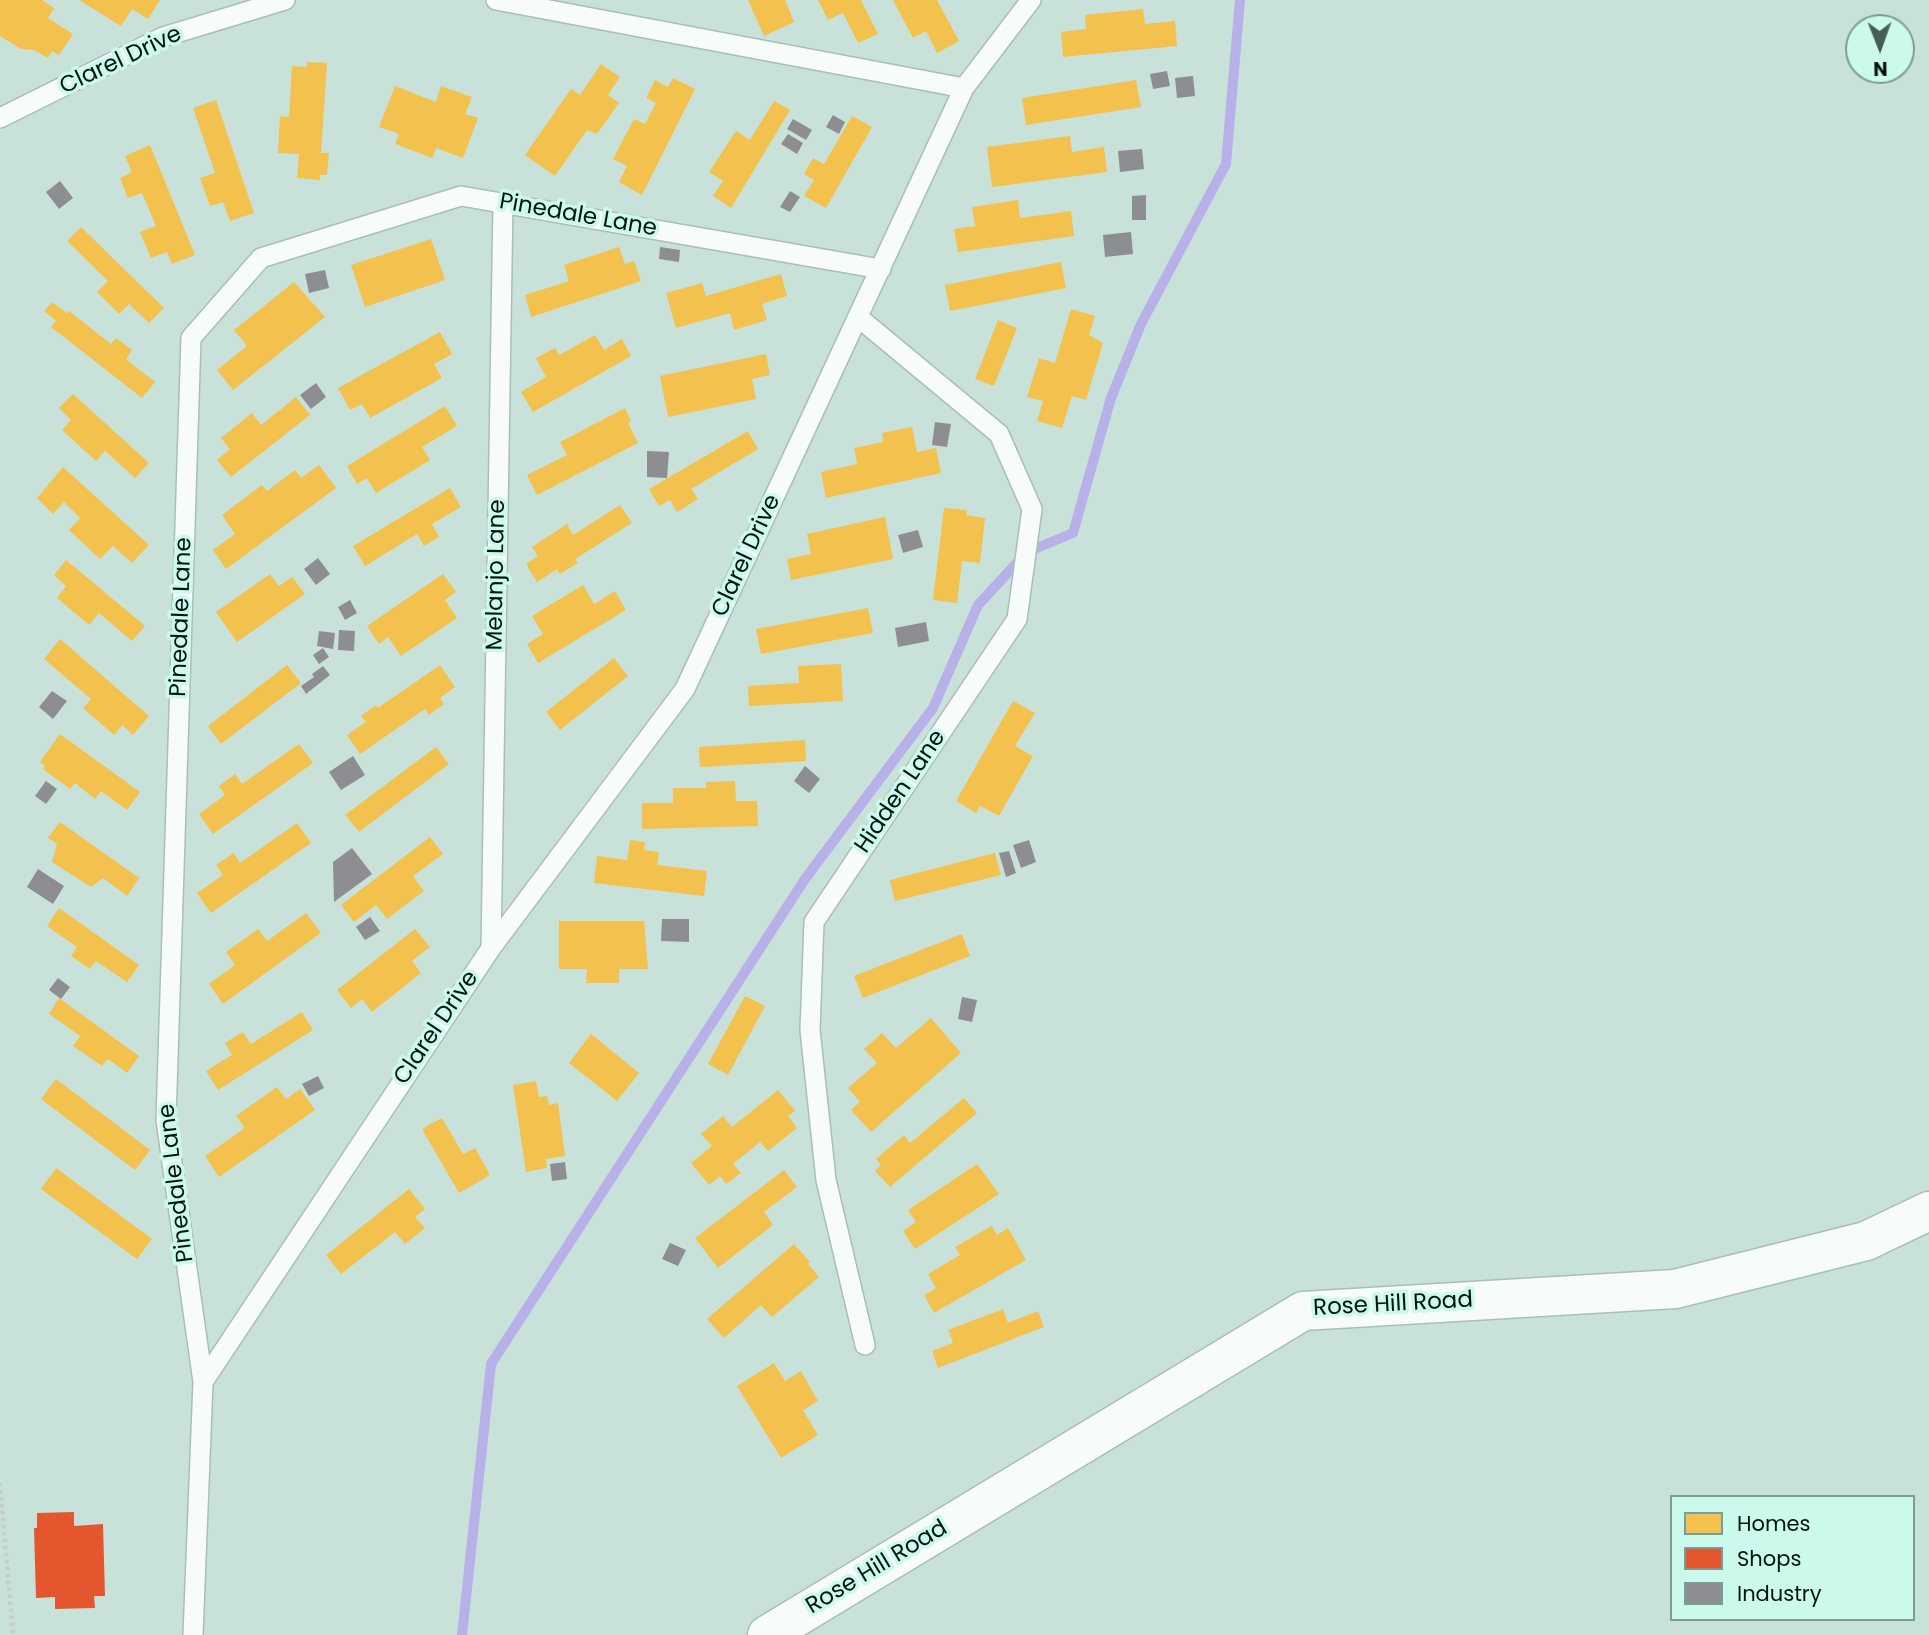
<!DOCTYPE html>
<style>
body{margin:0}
#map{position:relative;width:1929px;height:1635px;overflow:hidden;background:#c8e2da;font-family:Poppins,sans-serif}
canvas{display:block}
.legend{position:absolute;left:1670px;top:1495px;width:245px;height:126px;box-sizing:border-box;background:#cbf9eb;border:2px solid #7b9e93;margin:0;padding:9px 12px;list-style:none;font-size:21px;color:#041510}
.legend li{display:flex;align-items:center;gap:14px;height:35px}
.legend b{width:35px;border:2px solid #7b9e93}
.north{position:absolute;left:1845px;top:14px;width:70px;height:70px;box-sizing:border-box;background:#cbf9eb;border:2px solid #7b9e93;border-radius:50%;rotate:179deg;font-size:19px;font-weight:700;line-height:28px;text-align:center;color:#041510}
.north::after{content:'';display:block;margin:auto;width:24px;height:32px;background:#495d57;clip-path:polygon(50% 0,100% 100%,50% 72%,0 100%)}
</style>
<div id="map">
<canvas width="1929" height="1635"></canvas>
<ul class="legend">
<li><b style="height:19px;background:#f2c14e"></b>Homes</li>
<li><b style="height:19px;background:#e4572e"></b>Shops</li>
<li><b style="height:19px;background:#8d8d92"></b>Industry</li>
</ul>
<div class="north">N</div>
</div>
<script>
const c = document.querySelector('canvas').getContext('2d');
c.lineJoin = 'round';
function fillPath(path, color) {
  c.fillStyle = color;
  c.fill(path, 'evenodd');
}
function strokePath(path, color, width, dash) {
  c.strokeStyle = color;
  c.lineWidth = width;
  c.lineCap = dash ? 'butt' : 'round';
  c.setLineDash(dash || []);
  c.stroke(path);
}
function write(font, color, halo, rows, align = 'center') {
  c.font = font + ' Poppins,sans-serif';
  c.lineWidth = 7;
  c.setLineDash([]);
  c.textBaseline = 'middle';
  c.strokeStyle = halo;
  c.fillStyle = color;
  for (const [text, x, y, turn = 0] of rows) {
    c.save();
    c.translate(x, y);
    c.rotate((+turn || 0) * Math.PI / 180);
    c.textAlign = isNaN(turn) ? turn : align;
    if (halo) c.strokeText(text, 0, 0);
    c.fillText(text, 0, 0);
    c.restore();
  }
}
fillPath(new Path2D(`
 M0 0H42L54 8 48 18 73 34 59 55 52 51 48 58 34 50 21 49 0 36Z
 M79 0H160L148 19 132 9 121 26Z
 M748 0H785L794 22 764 36Z
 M818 0H861L878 34 858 43 843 13 828 20Z
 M893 0H937L959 41 937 53 926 31 913 38Z
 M1143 9 1145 24 1175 21 1177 46 1063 57 1061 32 1086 29 1085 15Z
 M307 62 327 63 321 153H329L327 175H320V180L297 178 299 154 278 153 280 116 289 117 292 66 307 67Z
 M601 64 620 77 608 95 619 103 597 134 587 130 555 176 525 155 571 89 580 95Z
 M673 78 695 89 642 195 619 182 627 166 613 159 634 119 645 124 656 103 646 98 655 80 668 87Z
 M1136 80 1141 107 1026 125 1022 98Z
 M395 86 436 102 441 86 472 97 465 114 478 118 463 158 436 148 432 158 395 144 399 134 379 127Z
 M216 100 254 213 230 221 223 202 210 206 200 178 215 173 193 108Z
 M774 101 790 110 731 208 713 196 723 181 709 172 736 131 750 140Z
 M852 116 872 127 826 208 804 196 814 180 804 174 813 158 824 164Z
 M1070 136 1072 152 1104 147 1107 172 992 187 987 147Z
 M150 145 195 255 172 264 167 252 151 258 140 232 156 226 142 193 128 198 120 178 132 172 125 156Z
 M1018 200 1020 218 1071 211 1074 236 958 252 954 229 975 226 972 207Z
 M81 227 164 308 149 323 129 304 119 314 97 292 108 281 67 241Z
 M431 239 445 280 365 307 351 265Z
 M619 247 625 264 634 261 641 281 531 317 525 295 569 281 564 265Z
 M1061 262 1066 288 950 311 945 285Z
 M781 274 787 296 762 304 767 320 734 330 730 313 676 328 666 293 702 283 706 296Z
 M294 282 325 317 233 390 217 370 247 346 234 330Z
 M52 302 67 313 69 311 111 344 116 338 132 350 126 359 155 382 142 398 51 327 56 321 44 311Z
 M1071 309 1095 316 1089 335 1103 343 1086 400 1072 396 1062 428 1037 421 1043 401 1027 397 1039 358 1055 363Z
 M998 320 1017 328 994 386 975 379Z
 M440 332 452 354 434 364 442 378 370 418 362 404 350 410 338 388Z
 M595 335 604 350 622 339 631 356 533 412 521 392 546 377 536 358 555 348 559 355Z
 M766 354 770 375 752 379 756 399 668 417 660 376Z
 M73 394 149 463 135 478 105 451 96 461 62 430 71 420 59 408Z
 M296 397 310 415 231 477 217 460 230 449 221 438 252 413 261 425Z
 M445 406 457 426 422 447 430 460 376 493 367 478 357 484 347 466Z
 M625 408 631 421 628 423 638 443 537 495 527 475 567 455 560 442Z
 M912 427 917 452 936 448 941 473 826 498 821 472 857 464 854 448 883 442 882 433Z
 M748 431 758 449 691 489 698 499 677 512 670 500 659 506 649 489Z
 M319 465 336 488 226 569 213 550 235 534 222 515 262 485 267 491 295 470 301 478Z
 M63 467 149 545 132 563 113 546 100 559 69 530 80 518 64 502 53 514 37 498Z
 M450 488 461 507 432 524 439 537 424 546 417 534 365 566 353 546Z
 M620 505 632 523 575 559 578 563 560 574 557 569 537 582 526 564 538 556 532 547 567 524 573 535Z
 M944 508 967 510 966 515 985 518 980 563 962 561 957 603 933 600Z
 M885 517 893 559 791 580 787 559 811 554 807 534Z
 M66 560 145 626 132 641 99 613 89 625 57 598 66 586 54 575Z
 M270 574 279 586 292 577 305 594 237 642 216 612Z
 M443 574 456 592 445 600 457 618 401 656 388 637 379 644 367 626Z
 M583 585 594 604 615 591 626 610 538 663 527 644 543 634 532 616Z
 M868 608 873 633 761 654 756 629Z
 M60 639 149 716 133 735 122 725 114 735 83 708 91 699 44 659Z
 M614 658 628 676 560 730 546 712Z
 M841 664 843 701 749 706 748 686 799 683 798 666Z
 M287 665 301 683 221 744 208 726Z
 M440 665 455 687 440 698 444 704 429 715 425 709 360 754 347 735 366 722 361 716 376 705 378 708Z
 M1013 701 1035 713 1015 746 1033 756 999 816 980 806 976 813 956 801Z
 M60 734 140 792 127 810 101 791 95 799 75 783 70 789 43 769 45 766 40 762Z
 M805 740 806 761 700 767 699 747Z
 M299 744 313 763 213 834 199 814 225 795 219 786 235 774 242 784Z
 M436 747 449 764 359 832 345 815Z
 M735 781 736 801H757L758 826 642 829V803H673V788H706V782Z
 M60 822 139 878 127 896 103 878 91 887 52 862 57 844 48 838Z
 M297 823 311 843 211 913 197 893 223 875 216 865 234 853 240 863Z
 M430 837 443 854 413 876 424 891 387 919 376 905 354 922 341 905Z
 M630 840 645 842 644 850 659 852 657 865 707 871 704 896 594 883 597 856 627 860Z
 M995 853 1001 875 895 901 890 880Z
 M59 908 139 965 127 982 96 961 90 969 71 956 77 947 47 926Z
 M306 913 321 933 223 1004 209 984 235 965 226 952 258 929 267 941Z
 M559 921H644L648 969H619V983H586L587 969H559Z
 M415 929 430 947 412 961 421 973 372 1012 362 999 351 1008 337 990Z
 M962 934 970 956 863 998 854 976Z
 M745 996 765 1006 728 1075 708 1064Z
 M59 998 139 1056 127 1073 108 1059 102 1066 73 1046 80 1036 49 1014Z
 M302 1012 313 1030 218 1090 206 1071 232 1055 225 1043 243 1032 251 1044Z
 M931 1018 961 1053 871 1132 851 1110 860 1102 848 1088 877 1063 864 1049 882 1033 896 1048Z
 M591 1034 639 1073 617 1101 569 1063Z
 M56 1079 150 1150 135 1170 41 1099Z
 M536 1081 539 1097 547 1096 549 1105 558 1103 565 1156 546 1159 547 1168 526 1172 513 1085Z
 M277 1087 286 1099 300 1089 315 1110 219 1177 205 1156 245 1128 236 1116Z
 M778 1090 795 1111 788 1116 797 1128 768 1151 760 1142 733 1164 741 1173 726 1184 720 1176 709 1185 691 1163 712 1146 701 1134 723 1116 732 1127Z
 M964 1098 977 1113 890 1187 875 1171 881 1165 876 1159 904 1135 910 1143Z
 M442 1118 463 1154 475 1148 490 1175 459 1193 422 1129Z
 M977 1164 999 1194 915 1249 903 1231 916 1222 908 1210Z
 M56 1168 152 1239 137 1259 41 1189Z
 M784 1170 797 1187 764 1212 773 1225 718 1268 695 1238Z
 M409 1189 425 1209 415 1217 425 1228 405 1244 395 1232 341 1274 326 1255Z
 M992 1226 997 1235 1008 1228 1026 1260 934 1313 924 1295 936 1288 928 1274 960 1255 955 1247Z
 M794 1244 810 1262 808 1264 819 1277 772 1317 761 1305 724 1338 707 1319Z
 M1003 1309 1008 1323 1038 1311 1044 1327 938 1368 932 1351 953 1343 948 1330Z
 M774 1363 785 1381 801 1371 818 1401 803 1410 818 1435 781 1458 737 1386Z`), '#f2c14e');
fillPath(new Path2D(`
 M74 1512V1526L103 1524 105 1596H94L95 1608 55 1609V1597L36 1598 34 1528H37V1513Z`), '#e4572e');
fillPath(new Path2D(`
 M1167 71 1170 86 1153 89 1150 74Z
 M1193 76 1195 96 1177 98 1175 78Z
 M833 115 845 122 839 134 826 127Z
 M793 119 812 130 806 140 787 129Z
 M788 134 803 143 797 154 781 144Z
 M1142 149 1144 169 1120 172 1118 151Z
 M60 181 73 198 59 209 46 192Z
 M790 191 800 197 790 212 780 207Z
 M1146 195V220H1132V196Z
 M1131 232 1133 254 1105 257 1103 235Z
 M660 247 680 250 679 262 659 259Z
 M325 270 329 288 309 293 305 274Z
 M316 383 326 397 311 409 300 395Z
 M935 422 951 424 947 447 932 445Z
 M647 451 669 452 667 478 647 477Z
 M918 530 923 547 903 553 898 535Z
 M318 558 330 574 316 585 304 569Z
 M350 600 357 613 345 620 338 607Z
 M926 622 929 641 898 647 895 628Z
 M339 630 355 631 354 651 338 650Z
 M319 631 335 633 333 649 317 646Z
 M323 648 329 657 319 664 313 655Z
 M323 666 330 675 306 694 301 686 314 677 312 674Z
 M52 691 67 701 53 719 39 707Z
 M353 756 365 775 341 790 329 772Z
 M805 766 820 779 809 793 794 781Z
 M46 781 57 789 46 804 35 796Z
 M1029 840 1036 862 1021 868 1013 845Z
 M352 848 372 874 334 902 333 862Z
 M1009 851 1016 873 1006 877 999 853Z
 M38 869 64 886 53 904 27 887Z
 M370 917 380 931 365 940 356 927Z
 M662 919H689V942L661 941Z
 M58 978 70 987 61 999 49 990Z
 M962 997 977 1000 972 1022 958 1019Z
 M318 1076 324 1088 309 1096 302 1084Z
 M565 1162 567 1179 552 1181 550 1164Z
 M670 1243 686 1250 678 1266 662 1259Z`), '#8d8d92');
strokePath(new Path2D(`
 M462 1635 491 1364 805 879 933 708 978 605 1027 552 1073 533 1111 398 1141 324 1226 164 1240 0`), '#b7b0e9', 10);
const lane = new Path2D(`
 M496 0 964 88
 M0 118 163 37 285 0
 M858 317 999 434 1032 509 1017 619 814 922 810 1030 826 1180 865 1345
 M491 948 503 202
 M203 1382 491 948 685 689 964 88 1031 0
 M193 1635 203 1382 166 1120 191 338 261 258 461 196 881 269`);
const secondary = new Path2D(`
 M767 1635 1303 1311 1675 1289 1866 1241 1929 1211`);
strokePath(lane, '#aabeb8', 22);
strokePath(secondary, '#aabeb8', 41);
strokePath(new Path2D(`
 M0 1483 13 1635`), '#c6cecc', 4.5, [3.5, 3.5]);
strokePath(lane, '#f7fbf9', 19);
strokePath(secondary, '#f7fbf9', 38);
write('23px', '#041510', '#cbf9eb', [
 ["Clarel Drive",121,61,-25],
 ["Pinedale Lane",578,216,10],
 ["Clarel Drive",747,556,-65],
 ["Melanjo Lane",497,575,-89],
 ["Pinedale Lane",182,617,-88],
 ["Hidden Lane",901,792,-56],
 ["Clarel Drive",437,1028,-56],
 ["Pinedale Lane",177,1183,-97],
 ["Rose Hill Road",1393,1305,-3],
 ["Rose Hill Road",877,1568,-31]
]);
</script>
